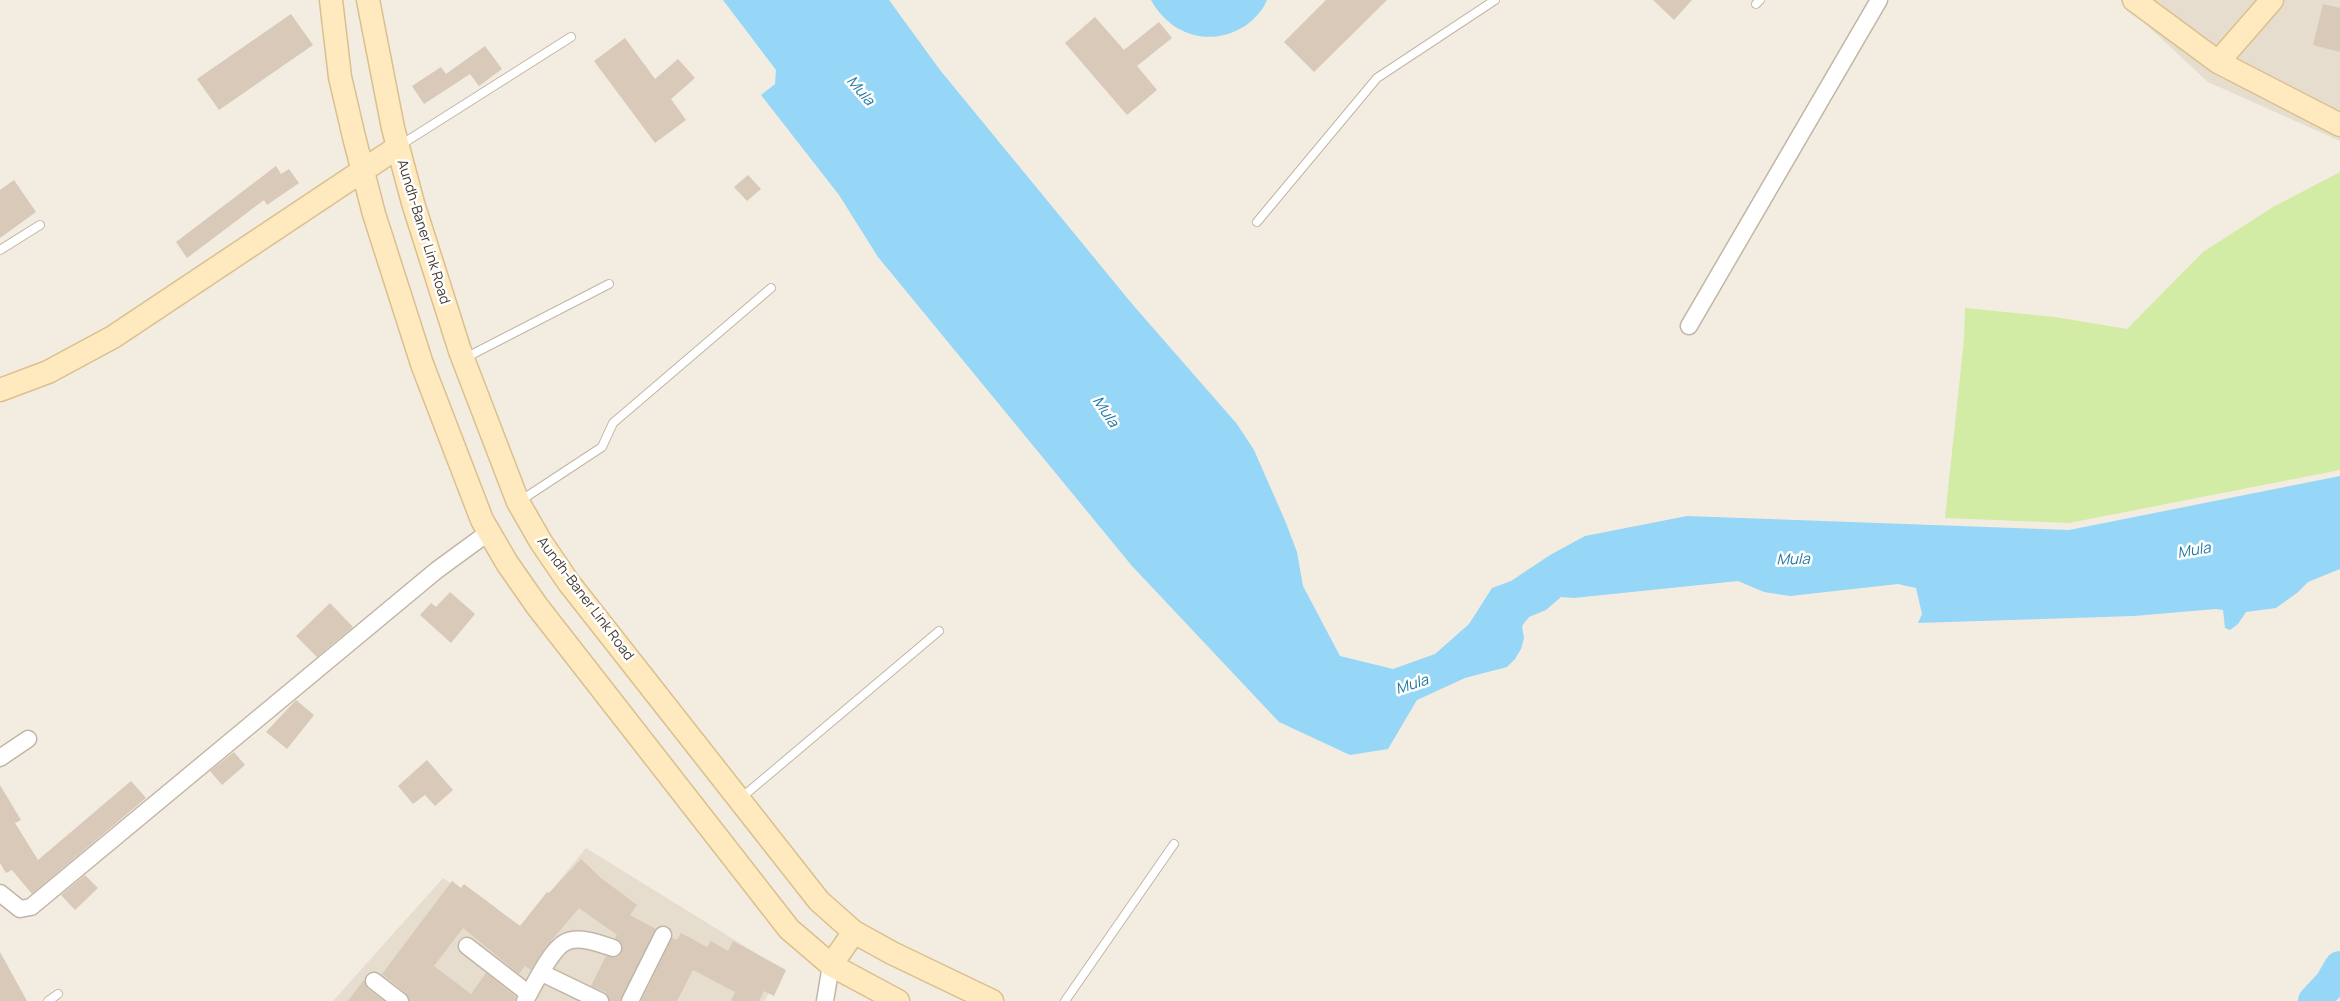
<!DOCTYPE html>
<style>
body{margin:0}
canvas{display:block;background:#f3ece1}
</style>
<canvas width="2340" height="1001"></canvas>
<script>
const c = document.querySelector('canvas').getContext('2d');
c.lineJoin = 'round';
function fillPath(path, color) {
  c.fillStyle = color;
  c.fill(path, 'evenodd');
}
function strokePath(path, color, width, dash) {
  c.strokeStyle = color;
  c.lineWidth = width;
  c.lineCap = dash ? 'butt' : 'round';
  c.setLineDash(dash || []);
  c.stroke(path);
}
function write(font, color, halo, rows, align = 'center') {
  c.font = font + ' Manrope,sans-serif';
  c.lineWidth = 5;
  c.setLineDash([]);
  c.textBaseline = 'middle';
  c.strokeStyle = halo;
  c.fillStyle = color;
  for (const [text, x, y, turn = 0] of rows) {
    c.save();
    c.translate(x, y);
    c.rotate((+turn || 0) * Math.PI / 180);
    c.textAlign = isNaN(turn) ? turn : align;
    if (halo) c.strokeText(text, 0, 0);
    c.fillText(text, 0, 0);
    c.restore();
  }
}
fillPath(new Path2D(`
 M2120 0H2340V141L2208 82Z
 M586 848 780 968 765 1001H333L443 878 519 930Z`), '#e7ddce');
fillPath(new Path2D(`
 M2340 172V470L2069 523 1945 518 1964 339 1965 308 2055 317 2127 329 2203 252 2273 207Z`), '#d2eca5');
fillPath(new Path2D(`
 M723 0H889L940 70 1133 305 1237 424 1254 450 1286 523 1297 552 1303 586 1340 656 1393 669 1435 654 1469 624 1492 588 1511 581 1550 555 1585 536 1687 516 2069 530 2340 476V569L2308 582 2297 593 2276 608 2246 612 2238 624 2230 630 2225 628 2223 610 2216 609 2134 616 1918 623 1922 614 1916 588 1898 584 1790 596 1764 592 1738 581 1574 598 1561 597 1546 610 1529 617 1522 626 1524 638 1521 649 1515 659 1507 667 1465 678 1417 700 1388 749 1350 755 1279 722 1132 566 878 257 839 195 761 95 775 84 776 70Z
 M1151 0H1267C1263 10 1254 20 1245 26 1210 48 1170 35 1151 0Z`), '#96d7f7');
strokePath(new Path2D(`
 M2314 1001 2330 984 2340 967`), '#96d7f7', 32);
fillPath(new Path2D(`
 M1326 0H1387L1314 72 1284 42Z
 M1653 0H1692L1674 20Z
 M2323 4 2340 8V52L2313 45Z
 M291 14 313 45 219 110 197 79Z
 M1095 17 1124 50 1159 22 1172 38 1137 66 1157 90 1127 115 1065 43Z
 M625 38 655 79 678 59 695 78 671 99 686 120 655 143 594 61Z
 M485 46 502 69 479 86 470 74 424 104 412 86 441 67 446 74Z
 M276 166 281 174 289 169 299 183 267 205 264 200 187 258 176 242Z
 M748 175 761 189 747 201 734 187Z
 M14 180 36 212 0 238V190Z
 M450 592 475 614 451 643 420 615 431 603 436 607Z
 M330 603 353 627 317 657 296 636Z
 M296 700 314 715 287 749 266 732Z
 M234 752 245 765 222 785 210 771Z
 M427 760 453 790 435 806 425 795 413 804 398 786Z
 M131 781 146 798 32 894 12 870 6 873 0 863V785L21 820 15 823 38 860Z
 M581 859 601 878 637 905 630 915 656 929 620 1001H610L605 992 591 986 606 956 614 958 619 956 623 946 615 938 617 935 579 908 545 948 531 970 525 966 519 974 463 928 434 966 471 994 486 973 516 997 515 1001H410L406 993 382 974 452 881 461 888 464 884 520 926 547 892 549 893Z
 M85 875 98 888 75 910 61 895Z
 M681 933 707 947 711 941 728 951 733 941 786 970 774 996 764 991 759 1001H731L735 992 693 970 677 1001H641L672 938 677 940Z
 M0 952 27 1001H0Z
 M364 980 368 989 384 1001H348Z`), '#d8c9b8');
const lane = new Path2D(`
 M1756 4 1760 0
 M399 146 571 37
 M1257 222 1377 78 1495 0
 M0 250 40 225
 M465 358 609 284
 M520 501 602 447 613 423 771 288
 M741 798 939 631
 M48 1001 58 994
 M1065 1001 1174 844`);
const street = new Path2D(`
 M1689 326 1879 0
 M0 758 28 739
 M0 893 20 909 31 907 437 570 489 532
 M467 946 529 994
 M542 973 600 1001
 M374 981 400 1001
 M525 1001C533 987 550 951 564 943 577 935 599 943 613 948
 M630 1001 663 935
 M825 1001 831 965`);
const secondary = new Path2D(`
 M331 0 340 77 354 137 374 214 422 364 482 520 507 563 537 606 789 929 831 965 898 1001
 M368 0 393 128 413 203 460 351 518 502 541 542 569 583 819 901 854 932 892 953 992 1001
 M2134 0 2218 62 2340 125
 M2218 62 2272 0
 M0 390 48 372 113 337 398 147
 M831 965 854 932`);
strokePath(lane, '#c1b6a6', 10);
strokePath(street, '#c1b6a6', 19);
strokePath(secondary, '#dac08e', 25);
strokePath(lane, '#fff', 8);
strokePath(street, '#fff', 16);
strokePath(secondary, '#ffeabf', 22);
write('14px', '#443b31', '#fff', [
 ["Aundh-Baner Link Road",423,232,73],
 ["Aundh-Baner Link Road",585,599,53]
]);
write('italic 15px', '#207aa8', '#fff', [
 ["Mula",860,91,49],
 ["Mula",1105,412,56],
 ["Mula",2194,551,-10],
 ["Mula",1793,560,-1],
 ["Mula",1412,685,-18]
]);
</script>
